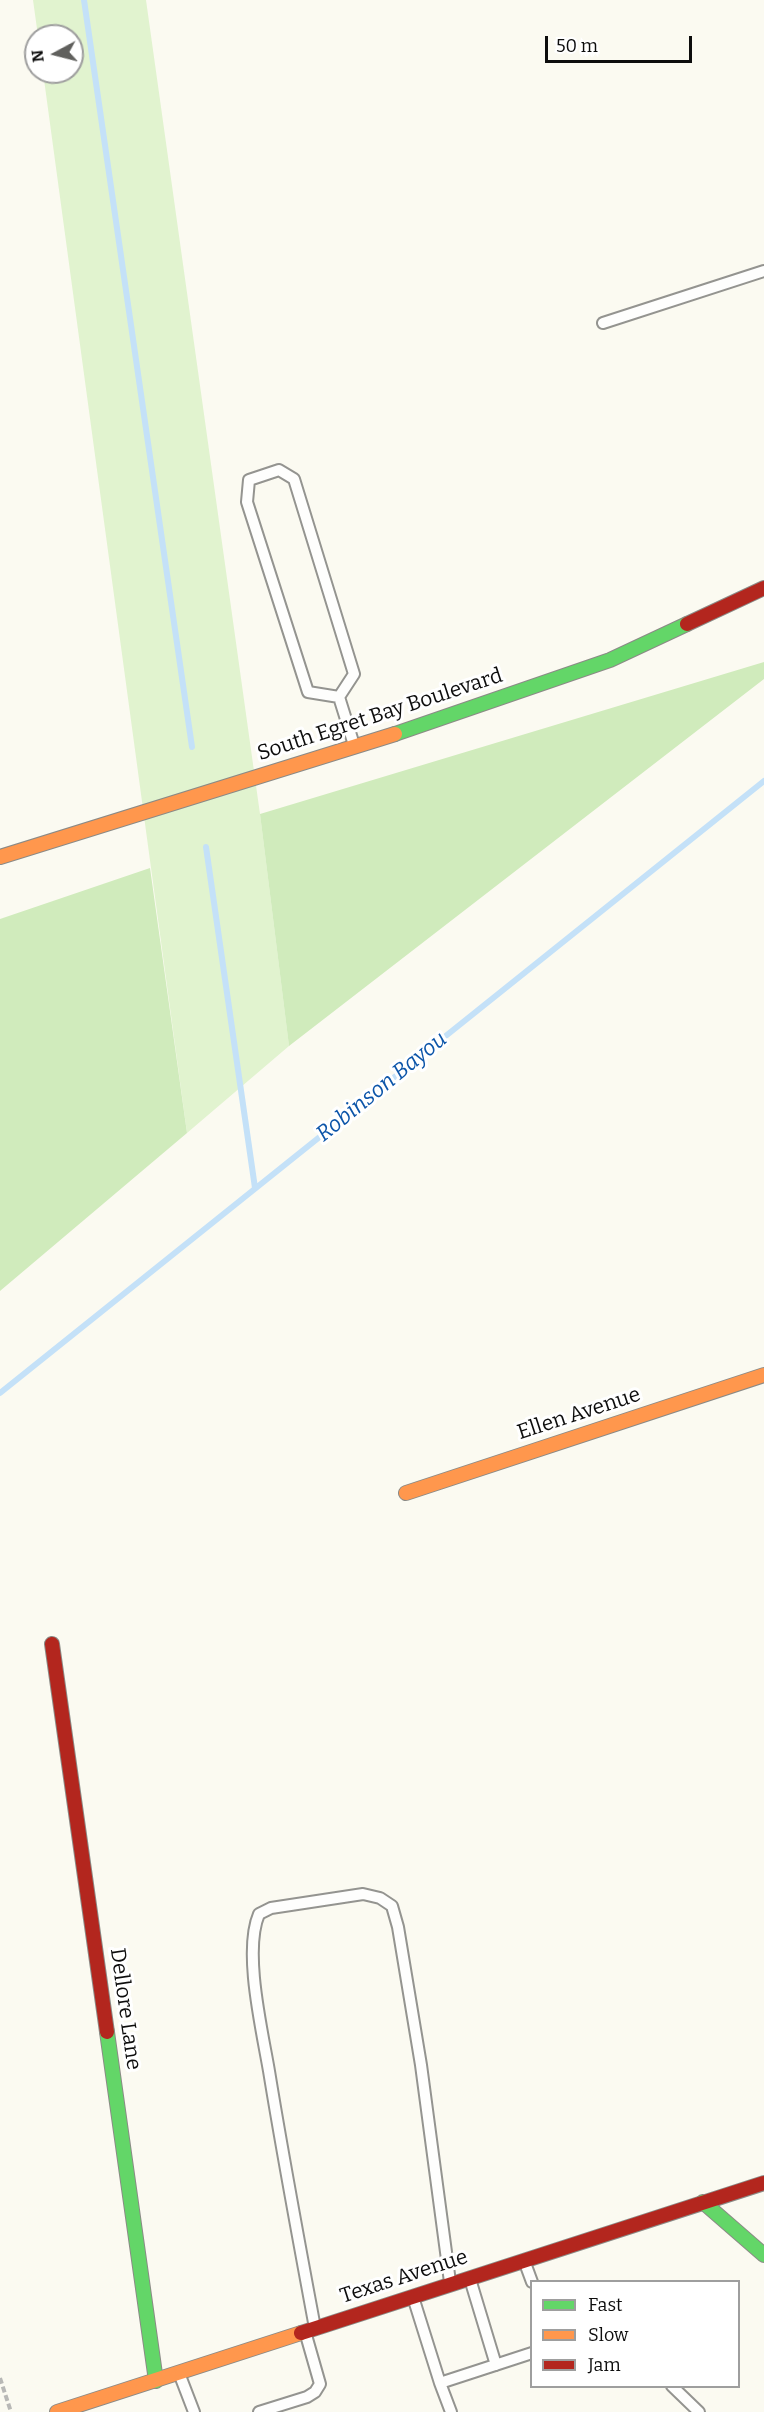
<!DOCTYPE html>
<style>
body{margin:0}
#map{position:relative;width:764px;height:2412px;overflow:hidden;background:#fbfaf1;font-family:Bitter,serif}
canvas{display:block}
.legend{position:absolute;left:530px;top:2280px;width:210px;height:108px;box-sizing:border-box;background:#fff;border:2px solid #9e9e9e;margin:0;padding:8px 10px;list-style:none;font-size:18px;color:#0d0d0d}
.legend li{display:flex;align-items:center;gap:12px;height:30px}
.legend b{width:30px;border:2px solid #9e9e9e}
.north{position:absolute;left:24px;top:24px;width:60px;height:60px;box-sizing:border-box;background:#fff;border:2px solid #9e9e9e;border-radius:50%;rotate:263deg;font-size:16px;font-weight:700;line-height:24px;text-align:center;color:#0d0d0d}
.north::after{content:'';display:block;margin:auto;width:21px;height:27px;background:#60605d;clip-path:polygon(50% 0,100% 100%,50% 72%,0 100%)}
.scale{position:absolute;left:545px;top:36px;width:147px;height:27px;box-sizing:border-box;border:3px solid #0d0d0d;border-top:0;padding-left:8px;font-size:18px;line-height:21px;white-space:nowrap;color:#0d0d0d;-webkit-text-stroke:4px #fff;paint-order:stroke}
</style>
<div id="map">
<canvas width="764" height="2412"></canvas>
<ul class="legend">
<li><b style="height:8px;background:#63d668"></b>Fast</li>
<li><b style="height:8px;background:#ff974d"></b>Slow</li>
<li><b style="height:8px;background:#b3261e"></b>Jam</li>
</ul>
<div class="north">N</div>
<div class="scale">50 m</div>
</div>
<script>
const c = document.querySelector('canvas').getContext('2d');
c.lineJoin = 'round';
function fillPath(path, color) {
  c.fillStyle = color;
  c.fill(path, 'evenodd');
}
function strokePath(path, color, width, dash) {
  c.strokeStyle = color;
  c.lineWidth = width;
  c.lineCap = dash ? 'butt' : 'round';
  c.setLineDash(dash || []);
  c.stroke(path);
}
function write(font, color, halo, rows, align = 'center') {
  c.font = font + ' Bitter,serif';
  c.lineWidth = 6;
  c.setLineDash([]);
  c.textBaseline = 'middle';
  c.strokeStyle = halo;
  c.fillStyle = color;
  for (const [text, x, y, turn = 0] of rows) {
    c.save();
    c.translate(x, y);
    c.rotate((+turn || 0) * Math.PI / 180);
    c.textAlign = isNaN(turn) ? turn : align;
    if (halo) c.strokeText(text, 0, 0);
    c.fillText(text, 0, 0);
    c.restore();
  }
}
fillPath(new Path2D(`
 M33 0H146L260 814 289 1046 187 1133 43 72H72V36H38Z`), '#e1f3cf');
fillPath(new Path2D(`
 M764 662V679L289 1046 260 814Z
 M150 868 187 1133 0 1291V919Z`), '#d0ebbc');
strokePath(new Path2D(`
 M84 0 192 747
 M206 847 255 1188
 M0 1393 764 781`), '#c4e1f8', 6);
const lane = new Path2D(`
 M603 323 764 271
 M339 697 308 692 247 502 249 480 279 470 294 479 354 674 339 697 354 745
 M525 2263 532 2282
 M470 2279 496 2365
 M413 2297 440 2383 532 2353
 M315 2328C299 2242 283 2157 269 2071 262 2030 243 1951 259 1914L271 1908 363 1894 380 1898 392 1906 398 1927 421 2065 450 2282
 M179 2373 194 2412
 M440 2383 451 2412
 M672 2386 699 2412
 M259 2412 307 2397 315 2392 320 2384 306 2335`);
const fast = new Path2D(`
 M395 734 610 660 687 624
 M107 2032 156 2381
 M703 2202 764 2255`);
const slow = new Path2D(`
 M0 857 395 734
 M406 1493 764 1375
 M57 2412 301 2333`);
const jam = new Path2D(`
 M687 624 764 588
 M52 1644 107 2032
 M301 2333 764 2183`);
strokePath(lane, '#949490', 14);
strokePath(fast, '#8b8a86', 16);
strokePath(slow, '#8b8a86', 16);
strokePath(jam, '#8b8a86', 16);
strokePath(new Path2D(`
 M0 2378 11 2412`), '#b8b8b6', 4, [6, 3]);
strokePath(lane, '#fefefd', 10);
strokePath(fast, '#63d668', 14);
strokePath(slow, '#ff974d', 14);
strokePath(jam, '#b3261e', 14);
write('21px', '#0d0d0d', '#fff', [
 ["South Egret Bay Boulevard",380,715,-18],
 ["Ellen Avenue",579,1414,-18],
 ["Dellore Lane",125,2009,82],
 ["Texas Avenue",404,2277,-18]
]);
write('italic 22px', '#0c55a9', '#fff', [
 ["Robinson Bayou",382,1087,-39]
]);
</script>
